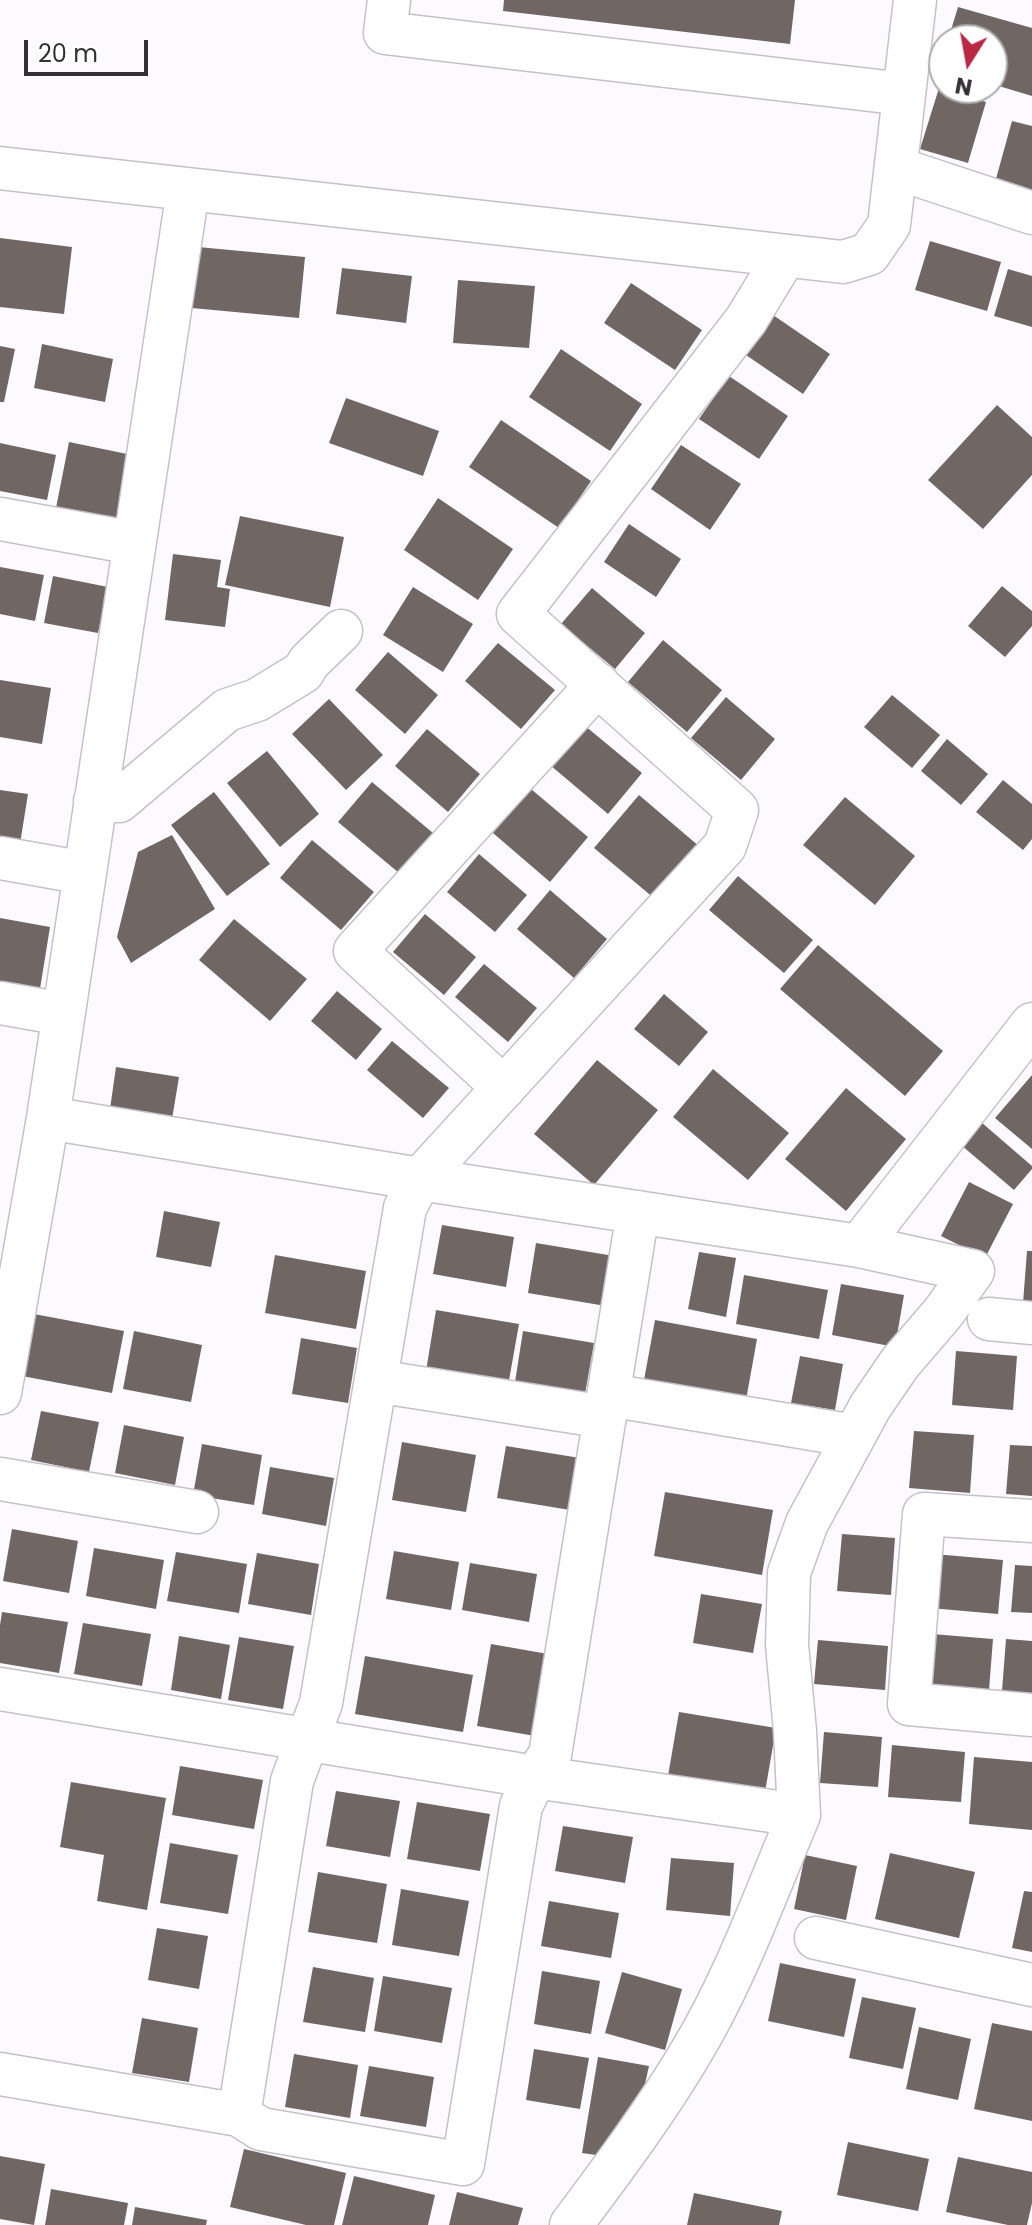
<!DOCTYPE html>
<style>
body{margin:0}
#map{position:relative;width:1032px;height:2225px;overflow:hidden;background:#fcfaff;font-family:Poppins,sans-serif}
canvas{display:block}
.north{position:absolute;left:928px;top:24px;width:80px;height:80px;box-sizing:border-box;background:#fff;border:2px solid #adadae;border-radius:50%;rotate:191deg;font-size:22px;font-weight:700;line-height:32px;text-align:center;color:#333134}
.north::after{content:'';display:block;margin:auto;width:28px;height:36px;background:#ba2844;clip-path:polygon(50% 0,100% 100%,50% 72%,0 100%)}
.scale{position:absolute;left:24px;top:40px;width:124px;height:36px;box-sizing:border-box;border:4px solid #333134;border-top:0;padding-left:10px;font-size:24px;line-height:28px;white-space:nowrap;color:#333134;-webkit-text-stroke:6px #fff;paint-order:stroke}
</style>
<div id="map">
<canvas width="1032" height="2225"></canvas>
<div class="north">N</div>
<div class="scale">20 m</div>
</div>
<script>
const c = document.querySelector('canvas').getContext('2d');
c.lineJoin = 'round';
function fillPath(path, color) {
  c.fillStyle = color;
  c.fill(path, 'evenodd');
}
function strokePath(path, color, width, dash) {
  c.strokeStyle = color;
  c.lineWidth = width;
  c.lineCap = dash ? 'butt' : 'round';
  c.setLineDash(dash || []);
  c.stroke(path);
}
fillPath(new Path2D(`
 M504 0H795L790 44 503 11Z
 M958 7 1032 28V96L992 84V40H948Z
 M939 88 986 102 968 163 920 149Z
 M1012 121 1032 126V197L994 186Z
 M0 238 72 247 64 314 0 307Z
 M930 241 1001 262 987 311 915 290Z
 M198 247 305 257 299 318 192 308Z
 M342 268 412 276 406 323 336 314Z
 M1008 269 1032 276V327L994 316Z
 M458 280 535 286 529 348 453 343Z
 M631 283 702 330 675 370 604 323Z
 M773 315 830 354 803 394 746 355Z
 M42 344 113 359 105 402 34 388Z
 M0 346 15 349 4 402H0Z
 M561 349 642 404 610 451 529 397Z
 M729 376 788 416 759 459 699 419Z
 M346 398 439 431 423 476 329 443Z
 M997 405 1032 437V475L983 529 928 480Z
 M501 420 591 481 559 528 469 467Z
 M69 442 132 455 118 525 55 513Z
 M0 443 56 455 47 500 0 491Z
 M681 445 741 484 710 530 651 489Z
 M438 498 513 549 478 600 404 550Z
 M240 516 344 537 330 607 225 585Z
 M629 524 681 559 656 597 604 562Z
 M173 554 221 560 217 587 230 589 225 627 165 620Z
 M0 567 44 575 35 621 0 614Z
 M53 576 108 587 98 633 44 623Z
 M1002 586 1032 611V626L1005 657 968 626Z
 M413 587 473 624 443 672 383 635Z
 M592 588 645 633 615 669 561 624Z
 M663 640 722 690 687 732 628 682Z
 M498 643 555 690 521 729 465 681Z
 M388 652 438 695 405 734 355 690Z
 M0 680 51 688 42 744 0 737Z
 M892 695 940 735 912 768 864 727Z
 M726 697 775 739 741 780 691 738Z
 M329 699 383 755 346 790 292 734Z
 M584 725 642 773 608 814 550 765Z
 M427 729 480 774 448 812 395 766Z
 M947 739 988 774 961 805 921 771Z
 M267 751 319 814 280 847 227 783Z
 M1003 780 1032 804V839L1023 850 976 812Z
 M372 782 433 833 399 873 338 822Z
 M531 789 588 837 550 882 493 833Z
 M0 790 28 794 20 844 0 841Z
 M214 792 270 864 227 896 171 825Z
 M639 795 700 847 655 899 594 848Z
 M845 797 915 856 875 905 803 845Z
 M172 835 215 909 131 963 117 937 138 852Z
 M312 840 374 892 341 930 280 878Z
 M479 854 527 895 495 932 447 892Z
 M738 876 813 940 784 973 709 910Z
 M550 890 607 939 574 978 517 929Z
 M425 914 476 957 444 995 393 952Z
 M0 918 50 927 40 989 0 982Z
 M234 919 307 979 270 1021 199 960Z
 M818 945 943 1051 905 1096 780 989Z
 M484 964 537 1008 508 1042 455 997Z
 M337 991 382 1029 356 1060 311 1021Z
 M664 994 708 1032 679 1066 634 1029Z
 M392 1041 449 1088 423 1118 367 1070Z
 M597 1060 658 1110 594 1185 534 1134Z
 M116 1067 179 1077 172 1119 110 1109Z
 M713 1069 789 1133 748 1180 673 1117Z
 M1032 1075V1149L995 1118Z
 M846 1088 906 1139 846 1211 785 1159Z
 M981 1122 1032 1166V1169L1014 1190 961 1145Z
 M969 1182 1013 1204 985 1258 941 1236Z
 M164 1211 220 1222 211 1267 156 1257Z
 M442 1225 514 1237 506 1287 433 1274Z
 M536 1243 614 1256 606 1306 528 1293Z
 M1027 1251H1032V1304L1023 1303Z
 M699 1252 736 1258 726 1317 688 1309Z
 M275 1255 366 1271 356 1329 265 1313Z
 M744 1275 828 1290 819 1339 736 1324Z
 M841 1284 904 1295 895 1347 832 1335Z
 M436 1310 519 1324 508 1386 426 1371Z
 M34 1314 124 1331 112 1393 22 1376Z
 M655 1320 757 1339 746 1400 644 1380Z
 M134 1331 202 1345 191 1402 123 1389Z
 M523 1331 594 1343 585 1394 515 1382Z
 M301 1338 357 1348 348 1403 292 1394Z
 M956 1351 1017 1356 1013 1410 952 1405Z
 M800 1356 843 1364 835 1410 791 1403Z
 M41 1411 99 1422 89 1472 31 1460Z
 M124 1425 184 1437 175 1485 115 1473Z
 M914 1431 974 1435 970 1493 909 1488Z
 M402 1442 476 1455 466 1512 392 1500Z
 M202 1444 262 1455 254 1505 193 1495Z
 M1010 1445 1032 1446V1496L1006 1494Z
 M506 1446 580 1458 570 1510 497 1498Z
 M270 1467 334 1478 326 1526 262 1514Z
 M665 1492 773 1510 762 1575 654 1556Z
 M12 1529 78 1541 69 1593 3 1581Z
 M842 1534 895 1538 891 1595 837 1591Z
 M94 1548 164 1560 156 1609 86 1596Z
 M394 1551 459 1562 451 1610 386 1599Z
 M176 1552 247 1564 239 1613 167 1601Z
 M257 1553 319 1564 311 1615 248 1604Z
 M934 1554 1003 1560 998 1614 930 1608Z
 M470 1563 537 1574 529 1622 462 1610Z
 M1015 1565 1032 1566V1613L1011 1612Z
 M701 1594 762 1604 753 1653 693 1643Z
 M2 1612 68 1622 59 1673 0 1663V1625Z
 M83 1623 151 1634 142 1686 74 1674Z
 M932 1634 993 1639 989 1690 927 1685Z
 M179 1636 230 1645 221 1699 171 1690Z
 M239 1637 294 1646 283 1709 228 1700Z
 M1006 1639 1032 1641V1693L1002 1691Z
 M818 1640 888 1646 885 1690 814 1684Z
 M491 1644 548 1654 535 1736 477 1726Z
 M365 1656 473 1675 463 1732 355 1714Z
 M679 1712 776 1728 765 1792 668 1776Z
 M824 1732 882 1737 878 1787 820 1783Z
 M892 1745 965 1752 961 1802 888 1797Z
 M974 1757 1032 1762V1830L969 1824Z
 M180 1766 263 1780 254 1829 172 1815Z
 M71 1782 166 1798 147 1910 97 1901 104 1855 60 1847Z
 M336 1791 400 1801 390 1857 326 1846Z
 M417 1802 490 1814 480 1871 407 1859Z
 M563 1826 633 1837 625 1883 555 1871Z
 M170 1843 238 1855 228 1914 160 1903Z
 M890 1853 975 1872 959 1938 875 1919Z
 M805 1855 857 1866 846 1920 794 1909Z
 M671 1858 734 1863 730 1916 666 1910Z
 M318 1872 387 1884 377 1943 308 1932Z
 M401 1889 469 1901 459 1956 392 1945Z
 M1024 1891 1032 1892V1952L1012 1948Z
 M549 1901 619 1913 611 1958 541 1946Z
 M157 1928 208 1936 199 1989 148 1980Z
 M780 1963 856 1979 844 2037 768 2021Z
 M313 1967 374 1978 365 2032 303 2022Z
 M542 1971 600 1981 591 2034 534 2024Z
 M622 1972 682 1989 665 2050 605 2033Z
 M383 1976 452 1988 442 2043 374 2031Z
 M862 1997 916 2008 903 2069 849 2058Z
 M142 2018 198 2028 189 2082 132 2073Z
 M992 2023 1032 2031V2121L974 2109Z
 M919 2027 971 2039 958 2100 906 2089Z
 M534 2049 589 2058 580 2109 526 2100Z
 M294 2054 358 2065 350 2118 285 2107Z
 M598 2057 649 2066 645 2084 596 2155 582 2153Z
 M369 2066 434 2077 426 2127 360 2116Z
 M848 2142 929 2159 918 2211 837 2195Z
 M244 2149 346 2173 334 2225H306L230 2207Z
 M0 2156 45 2164 34 2225 0 2219Z
 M958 2157 1032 2172V2203L1027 2225H1008L946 2212Z
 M354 2176 435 2195 428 2225H342Z
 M51 2189 128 2203 124 2225H45Z
 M457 2192 523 2208 518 2225H449Z
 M694 2193 782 2211 779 2225H687Z
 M135 2207 207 2220 206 2225H132Z`), '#706765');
const minor = new Path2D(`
 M389 0 385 33 904 94
 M0 168 843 262 869 254 889 225 915 0
 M896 168 1032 213
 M0 519 134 543
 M95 801H119L227 710 257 700 303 672 309 662 341 631
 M0 858 85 873
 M0 1003 63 1014
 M504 1088 355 951 598 684
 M48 1118 420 1179 859 1246 1032 1024
 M989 1319 1032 1323
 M376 1381 605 1417
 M0 1393 48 1118 188 190
 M609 1395 854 1436
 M0 1479 197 1512
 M1032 1521 924 1514 909 1704 1032 1715
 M0 1689 535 1777 799 1815 795 1731 787 1645 789 1573 807 1523 870 1407 900 1363 943 1313 973 1271 859 1246
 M816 1938 1032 1985
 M0 2074 239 2115 292 1781 321 1703 405 1208 420 1179 725 846 737 810 518 614 746 320 785 256
 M239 2115 261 2129 463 2164 521 1806 535 1777 550 1755 638 1212
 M571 2225C612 2170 655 2113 690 2054 735 1980 765 1895 799 1815`);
strokePath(minor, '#c5c1c9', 45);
strokePath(minor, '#fff', 42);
</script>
